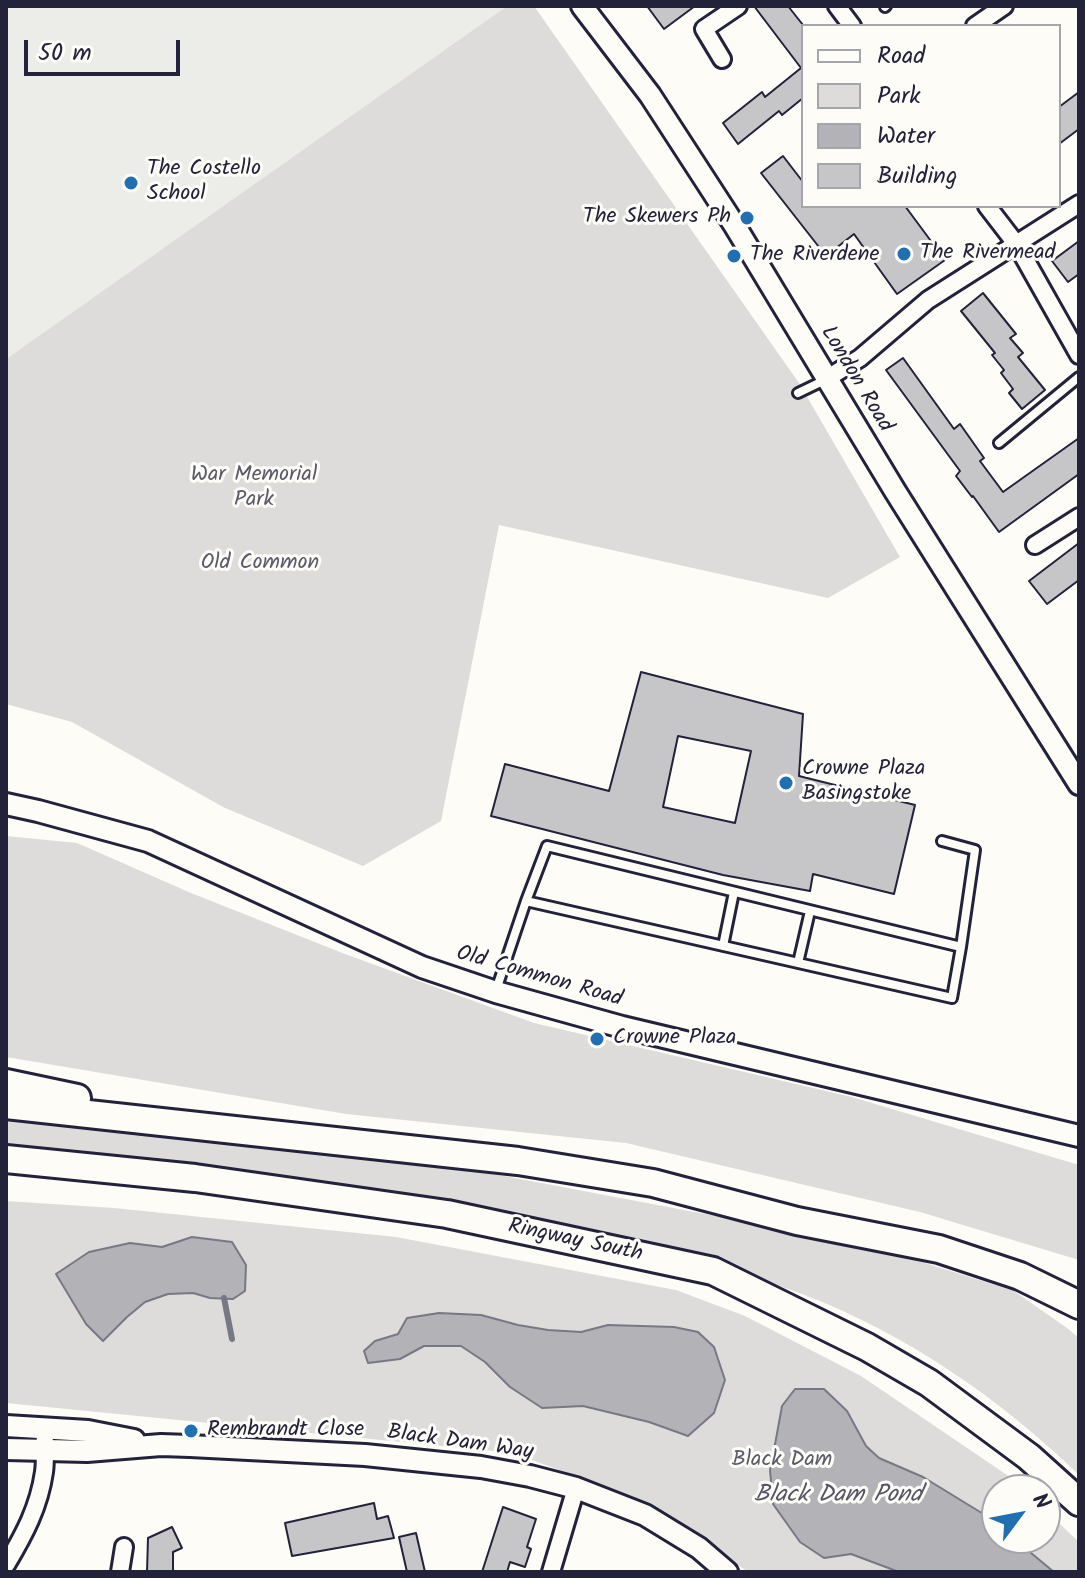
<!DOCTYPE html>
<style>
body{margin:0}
#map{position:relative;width:1085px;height:1578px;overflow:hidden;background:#fdfcf7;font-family:Kalam,sans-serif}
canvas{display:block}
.frame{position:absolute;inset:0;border:8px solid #22223b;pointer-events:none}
.legend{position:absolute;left:801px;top:24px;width:260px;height:184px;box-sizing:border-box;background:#fdfcf7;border:2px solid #a5a5ac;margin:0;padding:10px 14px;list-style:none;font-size:24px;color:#22223b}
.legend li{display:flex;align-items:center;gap:16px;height:40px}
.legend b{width:40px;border:2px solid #a5a5ac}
.north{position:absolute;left:981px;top:1474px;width:80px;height:80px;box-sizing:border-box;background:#fdfcf7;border:2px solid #a5a5ac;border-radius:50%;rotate:58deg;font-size:22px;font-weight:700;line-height:32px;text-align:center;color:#22223b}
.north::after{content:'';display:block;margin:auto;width:28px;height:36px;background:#1f6fb2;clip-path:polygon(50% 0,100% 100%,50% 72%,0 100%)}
.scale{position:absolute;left:24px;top:40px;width:156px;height:36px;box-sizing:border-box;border:4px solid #22223b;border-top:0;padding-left:10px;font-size:24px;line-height:28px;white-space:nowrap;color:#22223b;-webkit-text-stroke:6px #fdfcf7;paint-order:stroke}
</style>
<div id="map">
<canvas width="1085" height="1578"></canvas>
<div class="frame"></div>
<ul class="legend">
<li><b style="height:10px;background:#fdfcf7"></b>Road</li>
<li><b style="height:22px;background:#dddcdb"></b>Park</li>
<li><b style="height:22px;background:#b2b2b7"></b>Water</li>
<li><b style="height:22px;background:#c6c6c8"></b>Building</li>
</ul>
<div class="north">N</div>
<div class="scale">50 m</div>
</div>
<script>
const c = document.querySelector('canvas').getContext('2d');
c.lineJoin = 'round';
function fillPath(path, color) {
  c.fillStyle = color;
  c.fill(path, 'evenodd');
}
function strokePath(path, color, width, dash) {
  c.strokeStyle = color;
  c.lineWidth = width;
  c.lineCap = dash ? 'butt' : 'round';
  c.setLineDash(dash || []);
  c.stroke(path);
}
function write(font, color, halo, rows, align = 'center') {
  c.font = font + ' Kalam,sans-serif';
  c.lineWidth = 6;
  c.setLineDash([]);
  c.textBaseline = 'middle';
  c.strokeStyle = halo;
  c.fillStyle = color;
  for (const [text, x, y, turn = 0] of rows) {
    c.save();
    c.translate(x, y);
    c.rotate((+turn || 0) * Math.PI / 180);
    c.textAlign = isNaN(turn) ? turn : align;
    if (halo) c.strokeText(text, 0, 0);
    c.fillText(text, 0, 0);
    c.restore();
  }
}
fillPath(new Path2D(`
 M6 6H507L6 359Z`), '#ecece9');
fillPath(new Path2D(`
 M507 6H534L799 383 900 557 828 598 499 525 441 821 363 866 223 807 72 722 6 704V359Z
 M6 836 77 843 191 893 345 954 534 1023 852 1097 1079 1165V1260L920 1212 626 1143 346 1114 6 1057Z
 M6 1117 499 1175 800 1232 884 1250 1014 1291 1067 1328 1079 1338V1475C1001 1399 905 1333 802 1294 770 1282 736 1272 703 1261L6 1149Z
 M6 1201 114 1208 396 1237 676 1290 745 1316 861 1376 1007 1475 1023 1490H997V1538H1045V1510L1079 1542V1572H748L651 1504 513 1453 6 1403Z`), '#dddcdb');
const water = new Path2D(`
 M192 1237 232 1242 246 1265 245 1291 233 1299 210 1298 193 1293 168 1294 145 1302 127 1317 103 1341 86 1324 56 1274 89 1252 130 1243 162 1247Z
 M439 1313 481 1315 518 1325 548 1330 581 1332 608 1325 674 1327 698 1332 714 1347 725 1380 714 1413 688 1436 649 1422 583 1406 542 1408 510 1387 485 1362 461 1346H424L400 1359 368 1363 364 1351 375 1341 398 1334 407 1318Z
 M795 1389H824L847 1411 866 1446 879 1458 923 1477 985 1515 997 1525V1538H1013L1054 1572H899L851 1554 824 1558 800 1542 773 1504 770 1470 776 1439 782 1406Z`);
fillPath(water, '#b2b2b7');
strokePath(water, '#787885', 2);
strokePath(new Path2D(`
 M224 1298 232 1339`), '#787885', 6);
const building = new Path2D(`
 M647 6H695L664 29Z
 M754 6H788L803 25V98L782 115 779 111 738 144 723 123 762 92 765 97 801 68Z
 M1079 92V129L1059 144V107Z
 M783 156 803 182V206H905L945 260 897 294 854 234 826 256 761 173Z
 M1079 241V274L1068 282 1052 261Z
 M983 293 1016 334 1010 338 1023 353 1018 357 1045 390 1022 409 1009 393 1013 389 1001 373 1004 370 992 355 995 353 961 311Z
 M903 358 954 429 960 424 984 458 980 461 1003 492 1079 438V474L999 532 973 496 972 497 956 476 960 471 886 370Z
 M1079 543V580L1047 604 1029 581Z
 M641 672 803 714 799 776 915 805 894 894 813 874 810 891 723 875 491 816 505 764 609 791ZM678 736 751 751 735 823 663 807Z
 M374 1503 377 1519 388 1516 394 1538 292 1556 285 1523Z
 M503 1507 536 1519 527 1547 531 1549 525 1567 510 1562 507 1572H482Z
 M172 1527 182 1548 173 1552V1572H147L148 1538Z
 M416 1533 425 1572H407L399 1537Z`);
fillPath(building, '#c6c6c8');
strokePath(building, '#22223b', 2);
const service = new Path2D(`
 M885 7 886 6
 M798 393 825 380
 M999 443 1079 377
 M942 841 975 850 961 947
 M723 946 734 892
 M798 963 810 911
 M496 990 526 901 952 998 961 947 547 846 526 901`);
const minor = new Path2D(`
 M837 6 852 26
 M975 26 1004 6
 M722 59 704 29 738 6
 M987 206 1017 245 1079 355
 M826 379 860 358 928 300 1079 204
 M1035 545 1079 517
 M6 1565C24 1535 39 1507 44 1472 46 1458 44 1442 45 1428
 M120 1572 124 1547
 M551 1572 576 1488`);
const tertiary = new Path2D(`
 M582 6 650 95 735 226 895 491 1079 784
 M6 804 38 811 148 841 422 967 496 992 622 1027 1079 1136
 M6 1426 88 1431 134 1440
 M6 1449 87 1451 161 1445 190 1446 365 1455 481 1467 530 1476 576 1488 645 1515 699 1548 727 1572`);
const primary = new Path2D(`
 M6 1083 77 1098
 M6 1105 518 1161 653 1183 797 1221 939 1249 1020 1276 1079 1305
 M6 1159 195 1178 447 1214 713 1271 867 1347 929 1383 1029 1457 1079 1502`);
strokePath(service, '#22223b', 14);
strokePath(minor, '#22223b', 22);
strokePath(tertiary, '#22223b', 26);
strokePath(primary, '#22223b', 32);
strokePath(service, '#fdfcf7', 8);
strokePath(minor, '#fdfcf7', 16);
strokePath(tertiary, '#fdfcf7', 20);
strokePath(primary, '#fdfcf7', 26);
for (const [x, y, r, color] of [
 [131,183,8,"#1f6fb2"],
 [747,218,8,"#1f6fb2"],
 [904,254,8,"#1f6fb2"],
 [734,256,8,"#1f6fb2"],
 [786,783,8,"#1f6fb2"],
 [597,1039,8,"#1f6fb2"],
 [191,1431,8,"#1f6fb2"]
]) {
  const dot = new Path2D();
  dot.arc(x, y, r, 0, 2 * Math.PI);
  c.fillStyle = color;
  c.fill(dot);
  strokePath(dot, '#fdfcf7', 3);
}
write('22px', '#22223b', '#fdfcf7', [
 ["The Costello",147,170],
 ["School",147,195],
 ["The Skewers Ph",731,218,"right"],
 ["The Rivermead",920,254],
 ["The Riverdene",750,256],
 ["Crowne Plaza",802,770],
 ["Basingstoke",802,795],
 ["Crowne Plaza",613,1039],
 ["Rembrandt Close",207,1431]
], 'left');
write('22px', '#22223b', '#fdfcf7', [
 ["London Road",855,380,59],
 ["Old Common Road",539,978,16],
 ["Ringway South",575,1242,12],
 ["Black Dam Way",460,1444,8]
]);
write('22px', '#5a5a6b', '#fdfcf7', [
 ["War Memorial",254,476],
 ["Park",254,501],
 ["Old Common",260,564],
 ["Black Dam",782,1461]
]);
write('italic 24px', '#545466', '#fdfcf7', [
 ["Black Dam Pond",838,1497]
]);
</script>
